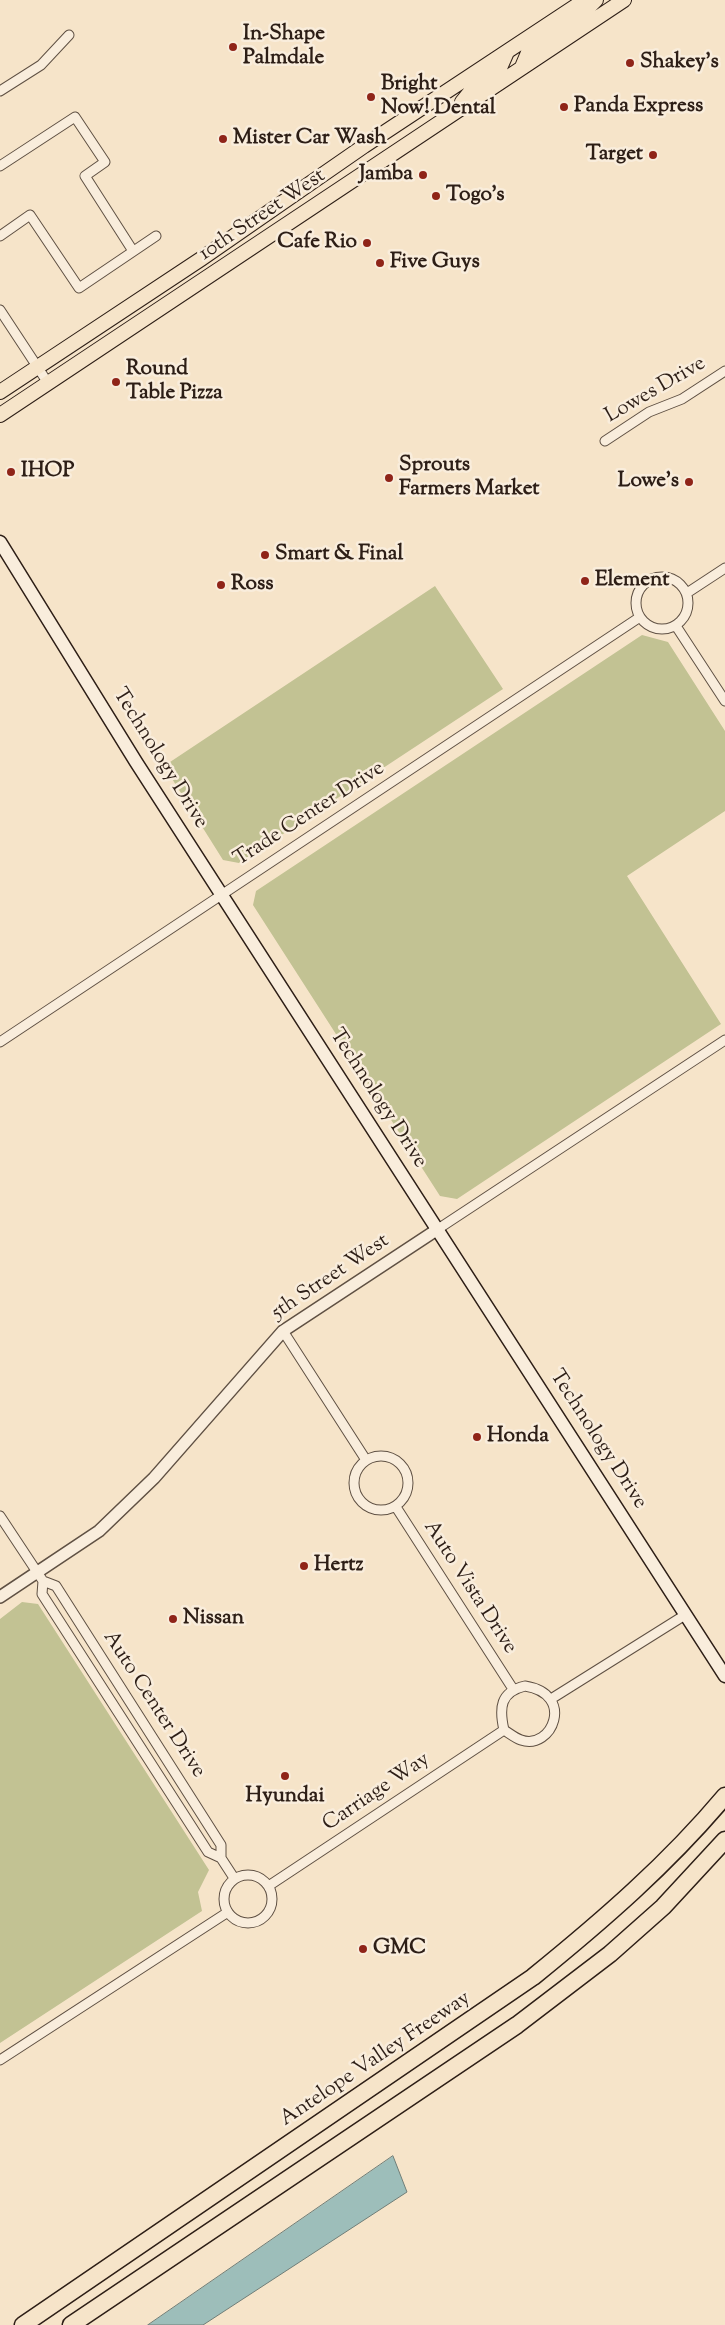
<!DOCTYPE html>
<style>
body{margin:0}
canvas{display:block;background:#f6e4c9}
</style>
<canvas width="725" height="2325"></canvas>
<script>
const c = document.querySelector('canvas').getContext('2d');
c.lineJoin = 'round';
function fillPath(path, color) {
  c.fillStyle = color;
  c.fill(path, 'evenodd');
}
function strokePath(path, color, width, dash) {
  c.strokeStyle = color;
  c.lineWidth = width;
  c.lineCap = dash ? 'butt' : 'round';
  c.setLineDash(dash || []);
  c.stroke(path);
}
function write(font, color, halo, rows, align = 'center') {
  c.font = font + ' "Sorts Mill Goudy",serif';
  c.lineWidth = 5;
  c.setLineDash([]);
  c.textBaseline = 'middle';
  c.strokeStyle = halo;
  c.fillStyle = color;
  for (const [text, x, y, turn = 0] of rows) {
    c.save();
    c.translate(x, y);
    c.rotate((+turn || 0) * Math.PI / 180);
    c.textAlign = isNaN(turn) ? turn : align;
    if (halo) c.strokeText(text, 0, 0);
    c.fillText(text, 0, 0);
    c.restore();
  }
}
fillPath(new Path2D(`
 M435 586 503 689 239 863 223 860 164 766Z
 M642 635 668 642 725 731V811L627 876 721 1024 457 1199 440 1196 253 905 256 891Z
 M22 1602 38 1604 209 1870 198 1892 202 1911 0 2043V1619Z`), '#c2c293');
const water = new Path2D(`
 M393 2156 407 2192 203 2325H148Z`);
fillPath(water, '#9dbeba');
strokePath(water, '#707e78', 1);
const minor = new Path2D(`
 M0 91 41 65 69 35
 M0 166 75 117 105 162 85 176 133 251
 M0 236 30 215 79 288 156 236
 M0 310 48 383
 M605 441 649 412 682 399 725 371
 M636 603a26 26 0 1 1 52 0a26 26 0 1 1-52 0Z
 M687 593 725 568
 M676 626 725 701
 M0 1042 640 617
 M438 1229 725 1040
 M283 1331 366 1460
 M354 1483a27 27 0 1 1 54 0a27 27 0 1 1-54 0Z
 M396 1507 513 1689
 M0 1516 43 1581 42 1594 208 1852 221 1858 234 1878
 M43 1581 56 1586 221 1845V1858
 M525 1686C576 1694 552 1751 521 1740 515 1738 509 1733 504 1730 499 1708 500 1692 525 1686Z
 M551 1699 685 1615
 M224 1899a24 24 0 1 1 48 0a24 24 0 1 1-48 0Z
 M270 1885 504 1730
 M0 2060 228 1912`);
const tertiary = new Path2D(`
 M0 1597 99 1531 154 1478 283 1331 438 1229`);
const secondary = new Path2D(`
 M0 542 136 762 725 1676`);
const primary = new Path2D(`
 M522 67 530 48 585 11 596 0
 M462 102 475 86 500 68 507 52
 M0 392 201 259 364 146 585 0
 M0 415 624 0`);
const motorway = new Path2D(`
 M23 2325 533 1977C602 1921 668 1864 725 1796
 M71 2325 517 2025 610 1954 663 1907 725 1840`);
strokePath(minor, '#5f5043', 11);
strokePath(tertiary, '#5f5043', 14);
strokePath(secondary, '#2d1e16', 15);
strokePath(primary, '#2d1e16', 16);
strokePath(motorway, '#2d1e16', 19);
strokePath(minor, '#f9eddc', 9);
strokePath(tertiary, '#f9eddc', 11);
strokePath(secondary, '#f9eddc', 12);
strokePath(primary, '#f6e4c9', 14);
strokePath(motorway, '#f6e4c9', 16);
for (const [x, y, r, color] of [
 [233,47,5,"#8f2418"],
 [630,63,5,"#8f2418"],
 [371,97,5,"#8f2418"],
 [564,107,5,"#8f2418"],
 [223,139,5,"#8f2418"],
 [653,155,5,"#8f2418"],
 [423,175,5,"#8f2418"],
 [436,196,5,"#8f2418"],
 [367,243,5,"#8f2418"],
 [380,263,5,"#8f2418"],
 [116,382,5,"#8f2418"],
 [11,472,5,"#8f2418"],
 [389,478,5,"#8f2418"],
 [689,482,5,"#8f2418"],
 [265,555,5,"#8f2418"],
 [585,581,5,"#8f2418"],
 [221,585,5,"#8f2418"],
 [477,1437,5,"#8f2418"],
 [304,1566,5,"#8f2418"],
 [173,1619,5,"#8f2418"],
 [285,1776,5,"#8f2418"],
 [363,1949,5,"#8f2418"]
]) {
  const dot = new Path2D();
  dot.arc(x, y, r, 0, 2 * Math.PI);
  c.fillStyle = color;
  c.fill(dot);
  strokePath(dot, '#f9eddc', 2);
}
write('bold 21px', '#2d1e16', '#f9eddc', [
 ["In-Shape",243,35],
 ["Palmdale",243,59],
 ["Shakey's",640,63],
 ["Bright",381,85],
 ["Now! Dental",381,109],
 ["Panda Express",574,107],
 ["Mister Car Wash",233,139],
 ["Target",643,155,"right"],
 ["Jamba",413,175,"right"],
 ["Togo's",446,196],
 ["Cafe Rio",357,243,"right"],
 ["Five Guys",390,263],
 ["Round",126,370],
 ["Table Pizza",126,394],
 ["Sprouts",399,466],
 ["Farmers Market",399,490],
 ["IHOP",21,472],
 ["Lowe's",679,482,"right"],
 ["Smart & Final",275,555],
 ["Element",595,581],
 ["Ross",231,585],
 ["Honda",487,1437],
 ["Hertz",314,1566],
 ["Nissan",183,1619],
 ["Hyundai",285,1797,"center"],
 ["GMC",373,1949]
], 'left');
write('21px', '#2d1e16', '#f9eddc', [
 ["10th Street West",263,216,-34],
 ["Lowes Drive",656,391,-30],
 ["Technology Drive",159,759,58],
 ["Trade Center Drive",310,815,-33],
 ["Technology Drive",377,1099,57],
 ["5th Street West",331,1278,-34],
 ["Technology Drive",597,1440,57],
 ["Auto Vista Drive",469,1588,57],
 ["Auto Center Drive",153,1705,57],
 ["Carriage Way",377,1793,-34],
 ["Antelope Valley Freeway",376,2060,-34]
]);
</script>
